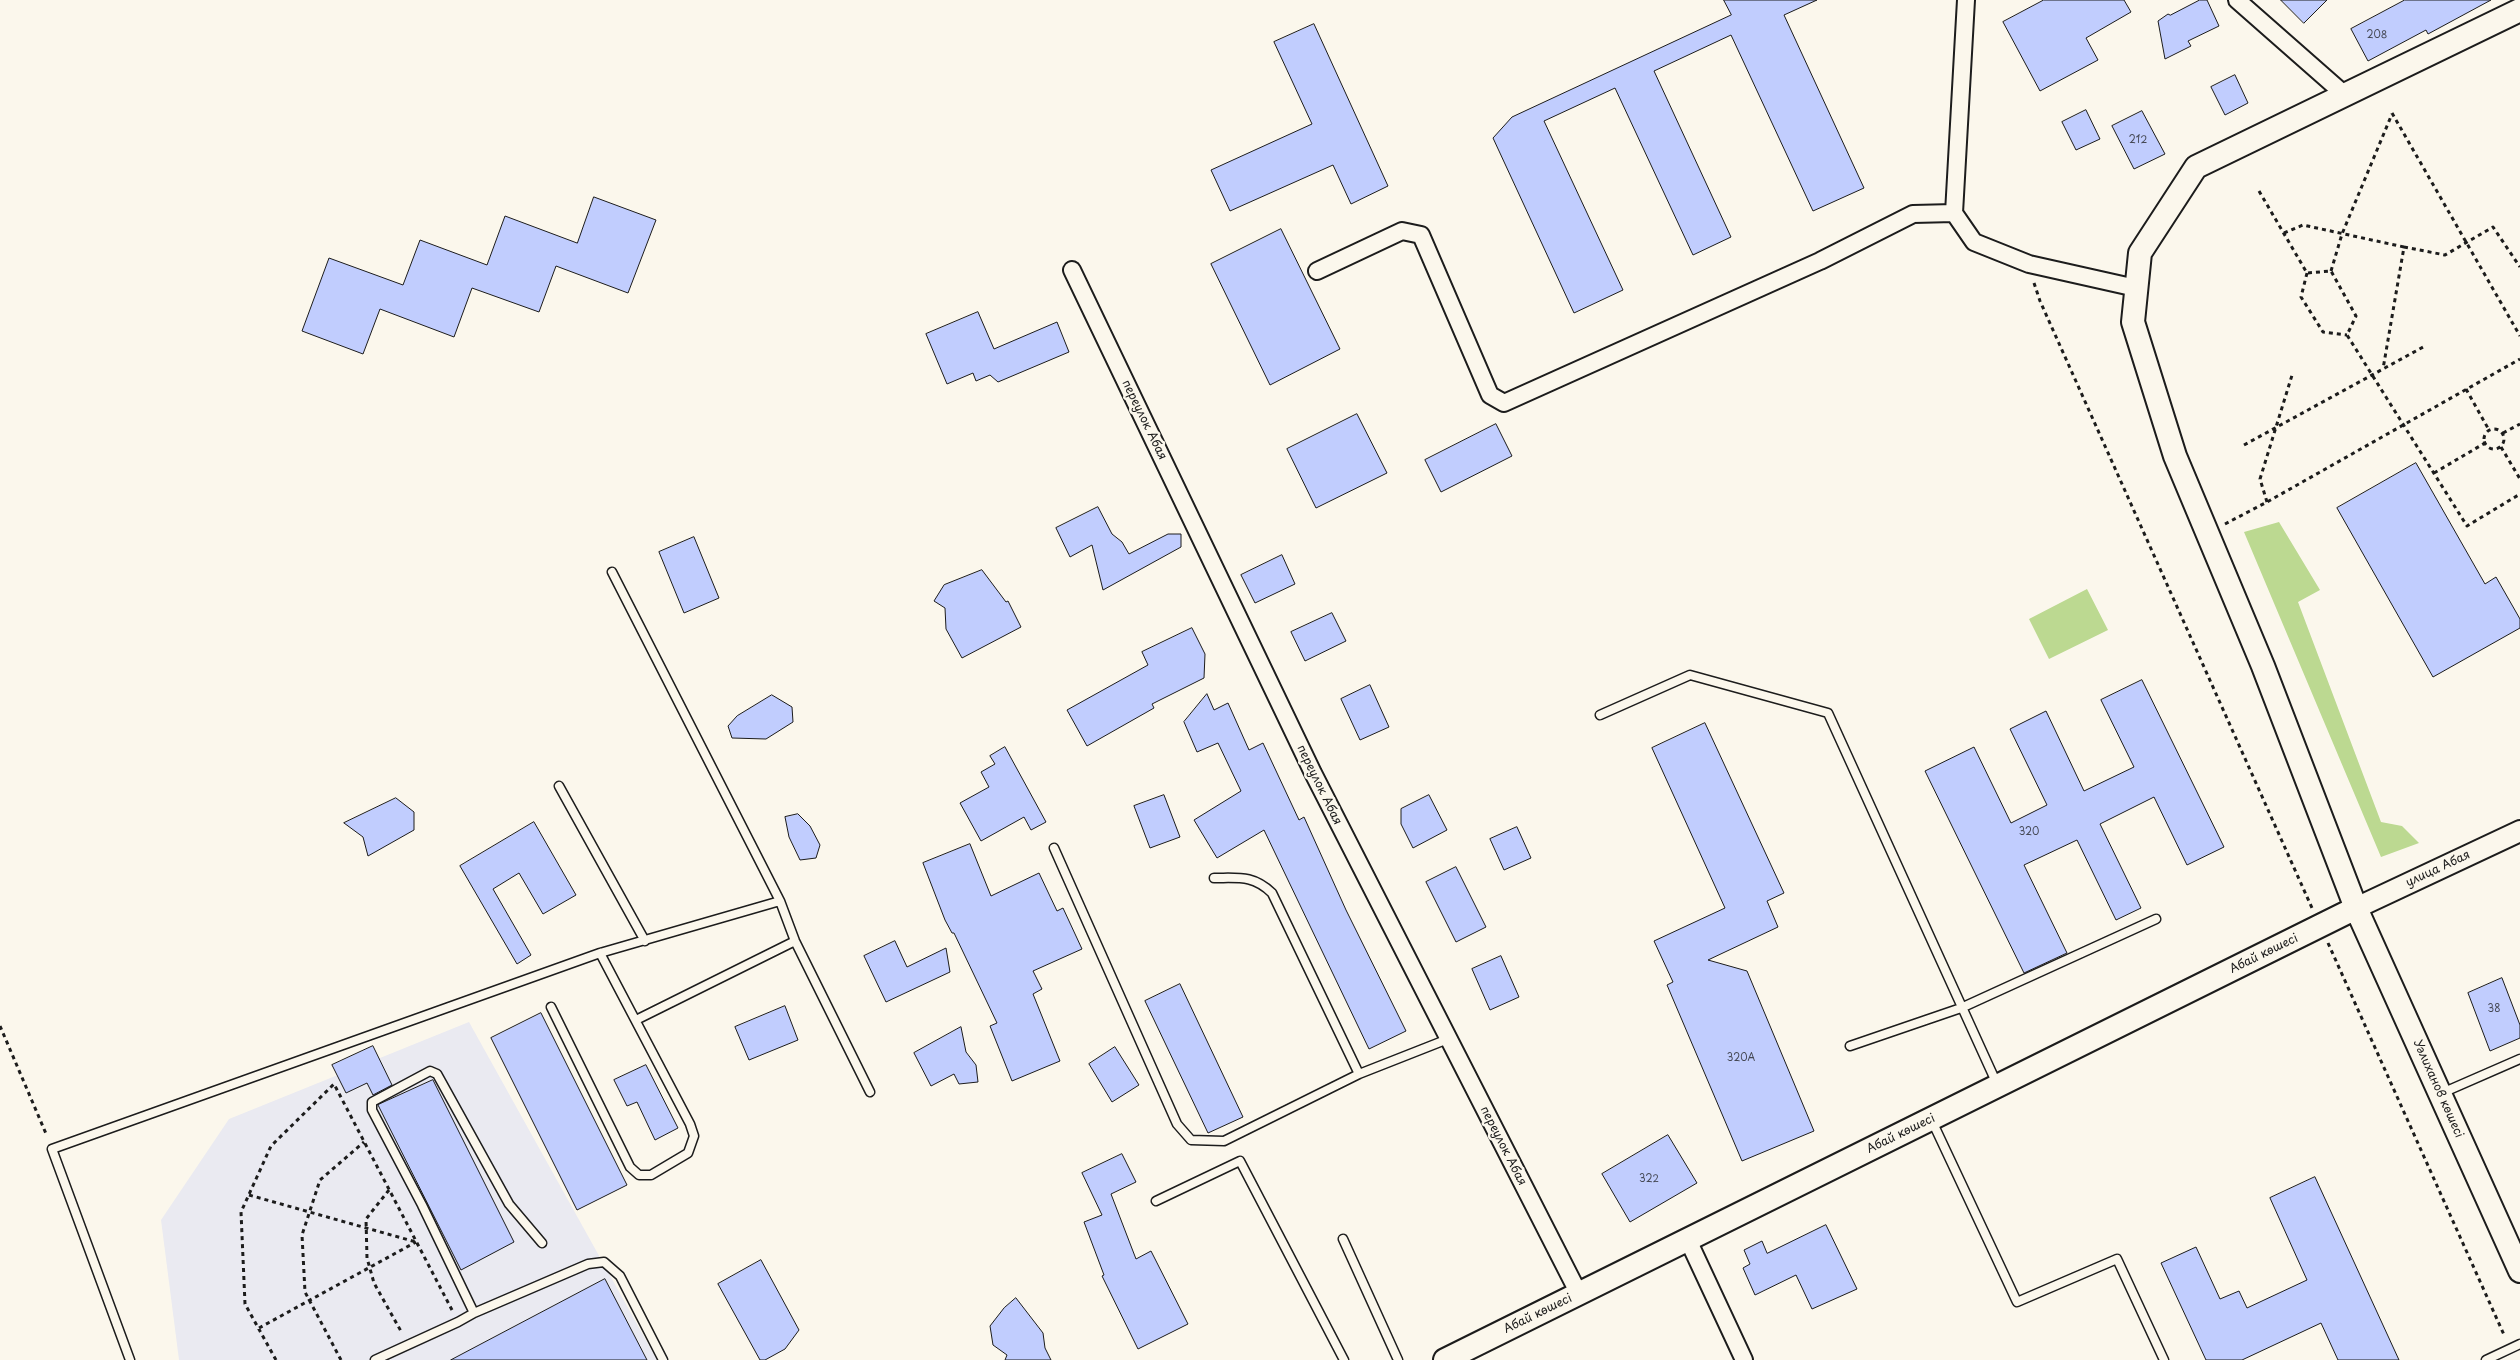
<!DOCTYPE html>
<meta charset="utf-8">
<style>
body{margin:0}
canvas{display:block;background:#fbf7ec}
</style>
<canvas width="2520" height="1360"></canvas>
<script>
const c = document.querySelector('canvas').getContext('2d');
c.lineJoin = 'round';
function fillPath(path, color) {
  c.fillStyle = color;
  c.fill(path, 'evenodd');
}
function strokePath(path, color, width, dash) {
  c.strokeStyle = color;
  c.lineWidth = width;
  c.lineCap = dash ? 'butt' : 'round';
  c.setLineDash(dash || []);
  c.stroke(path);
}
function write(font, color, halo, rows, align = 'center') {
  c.font = font + ' "Playpen Sans",sans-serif';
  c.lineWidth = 5;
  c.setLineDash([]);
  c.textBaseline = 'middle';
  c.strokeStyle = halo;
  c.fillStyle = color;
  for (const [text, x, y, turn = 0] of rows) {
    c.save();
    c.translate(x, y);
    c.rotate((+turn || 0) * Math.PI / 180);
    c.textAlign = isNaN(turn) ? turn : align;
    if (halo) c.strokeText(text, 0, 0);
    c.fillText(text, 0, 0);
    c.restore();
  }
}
fillPath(new Path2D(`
 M469 1022 657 1360H179L161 1220 229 1119Z`), '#eaeaf1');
fillPath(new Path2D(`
 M2279 522 2320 590 2298 602 2381 822 2402 826 2419 843 2381 857 2244 532Z
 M2087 589 2108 630 2049 659 2029 619Z`), '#bcd991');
const building = new Path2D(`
 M1724 0H1817L1784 15 1864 188 1813 211 1731 35 1654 71 1731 237 1693 255 1615 88 1544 121 1623 290 1574 313 1493 138 1512 117 1731 15Z
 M2044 0H2124L2131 12 2086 38 2098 60 2040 91 2003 22Z
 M2200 0H2207L2219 26 2188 41 2191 46 2165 59 2158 21 2168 14 2170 15Z
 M2281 0H2327L2304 23Z
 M2405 0H2491L2428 34 2426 30 2368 61 2351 29Z
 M1314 24 1388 186 1351 204 1333 165 1230 211 1211 170 1312 124 1274 42Z
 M2235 75 2248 103 2225 115 2211 87Z
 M2086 110 2100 139 2076 150 2062 122Z
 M2142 111 2165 154 2134 169 2112 126Z
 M594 197 656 220 628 293 556 266 539 312 472 288 454 337 380 309 363 354 302 331 329 258 403 285 420 240 487 265 505 216 577 243Z
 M1281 229 1340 349 1270 385 1211 264Z
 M978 312 994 349 1057 322 1069 352 998 382 990 375 976 381 973 373 947 384 926 334Z
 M1357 414 1387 473 1316 508 1287 449Z
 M1496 424 1512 456 1441 492 1425 460Z
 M2416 463 2485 584 2496 577 2520 619V628L2433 677 2337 508Z
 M1098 507 1112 534 1122 542 1129 554 1168 534H1181V547L1103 590 1092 545 1070 557 1056 528Z
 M694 537 719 598 684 613 659 552Z
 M1282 555 1295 584 1255 603 1241 575Z
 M982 570 1006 602 1008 601 1021 627 962 658 946 629 945 608 934 601 944 585Z
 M1332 613 1346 641 1305 661 1291 632Z
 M1192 628 1205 654 1204 678 1152 704 1154 708 1087 746 1067 710 1148 665 1142 652Z
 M2142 680 2224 847 2187 865 2154 797 2100 824 2141 908 2116 920 2077 840 2024 865 2067 953 2024 973 1925 771 1974 747 2011 823 2047 805 2010 729 2046 711 2084 791 2134 767 2101 700Z
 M1370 685 1389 727 1360 740 1341 699Z
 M1207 694 1214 710 1228 703 1249 750 1263 743 1299 820 1304 817 1346 910 1406 1031 1369 1049 1264 830 1217 858 1194 820 1241 791 1218 743 1197 752 1184 722Z
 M772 695 792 707 793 722 766 739 732 738 728 726 737 716Z
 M1705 723 1784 893 1767 901 1778 927 1708 960 1747 971 1814 1131 1742 1161 1667 985 1673 982 1654 941 1725 908 1652 748Z
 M1005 747 1046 822 1031 830 1024 817 981 841 960 803 989 787 981 772 995 764 990 756Z
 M1164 795 1180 837 1150 848 1134 806Z
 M1429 795 1447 830 1413 848 1401 824V809Z
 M396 798 414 812V830L368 856 363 837 344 823Z
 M798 814 810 826 820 845 816 858 800 860 789 837 785 817Z
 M534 822 576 895 543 914 519 873 493 889 531 955 517 964 460 866Z
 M1517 827 1531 858 1504 870 1490 839Z
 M970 844 991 896 1039 873 1057 911 1063 908 1082 949 1033 971 1042 989 1033 994 1060 1061 1012 1081 990 1026 997 1023 954 933H952L945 920 923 863Z
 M1456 867 1486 927 1456 942 1426 882Z
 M895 941 907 967 946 948 950 972 886 1002 864 956Z
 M1501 956 1519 997 1490 1010 1472 969Z
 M2502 978 2520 1025V1038L2490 1051 2468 993Z
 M1180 984 1243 1117 1208 1133 1145 1001Z
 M785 1006 798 1040 749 1060 735 1027Z
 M541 1013 627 1185 577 1210 491 1038Z
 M961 1027 966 1052 976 1065 978 1082 959 1084 954 1074 931 1086 914 1053Z
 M373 1046 392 1085 373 1095 367 1083 346 1093 332 1065Z
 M1115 1047 1139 1085 1112 1102 1089 1064Z
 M646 1065 678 1128 655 1140 637 1102 627 1106 614 1080Z
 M433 1080 514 1242 461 1270 378 1105Z
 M1668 1135 1697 1183 1630 1222 1602 1174Z
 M1122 1154 1136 1182 1111 1194 1136 1259 1151 1251 1188 1324 1138 1349 1102 1276 1104 1275 1084 1222 1102 1215 1082 1173Z
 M2315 1177 2399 1360H2338L2321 1323 2242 1360H2206L2161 1263 2196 1247 2220 1299 2239 1291 2247 1308 2307 1280 2270 1198Z
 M1826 1225 1857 1289 1812 1309 1796 1275 1755 1295 1743 1268 1750 1264 1744 1250 1762 1241 1767 1253Z
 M761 1260 799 1330 785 1349 765 1360H760L718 1284Z
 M605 1279 647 1360H451Z
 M1016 1298 1043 1333 1045 1348 1051 1360H1005L1007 1355 993 1345 990 1326 1004 1308Z`);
fillPath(building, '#c1cdfe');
strokePath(building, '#1c1c1c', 1);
const service = new Path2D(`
 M612 572 780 901 795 941 870 1092
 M1600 715 1690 675 1828 713 1997 1084
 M559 786 645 941
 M1054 848 1177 1124 1191 1140 1224 1141 1359 1074 1448 1039
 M1214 878C1239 878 1253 875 1272 893L1359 1074
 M551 1007 630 1167 639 1175H651L688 1153 694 1136 690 1124 600 953
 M636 1020 795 941
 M1850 1046 1961 1008 2156 919
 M2442 1093 2520 1059
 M1932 1121 2017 1302 2117 1259 2164 1360
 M1156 1201 1240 1161 1344 1360
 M1343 1239 1398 1360
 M542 1243 509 1204 437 1074 430 1071 372 1102V1110L422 1205 474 1313 588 1264 604 1262 620 1276 663 1360
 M130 1360 52 1149 600 953 780 901
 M375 1360 458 1322 474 1313
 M2486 1360 2520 1344`);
const minor = new Path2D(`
 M1966 0 1954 213 1974 242 2029 264 2136 288
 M2237 0 2345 95
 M1072 270 1313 773 1579 1294
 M1317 271 1402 231 1421 235 1490 395 1504 403 1820 261 1913 214 1954 213
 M1688 1240 1744 1360`);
const tertiary = new Path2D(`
 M2356 908 2520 831`);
const secondary = new Path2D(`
 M2520 10 2196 167 2140 253 2133 322 2175 456 2263 666 2356 908 2520 1271
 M1445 1360 2356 908`);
strokePath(service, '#1c1c1c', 11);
strokePath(minor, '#1c1c1c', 20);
strokePath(tertiary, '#1c1c1c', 24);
strokePath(secondary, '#1c1c1c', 26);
strokePath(new Path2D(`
 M2392 113 2520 336
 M2259 191 2307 273 2331 271 2356 316 2347 335 2467 526 2520 494
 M2284 233 2303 225 2404 247 2383 369
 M2404 247 2445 255 2493 227 2520 267
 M2331 271 2342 234 2392 114
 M2307 273 2301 297 2323 332 2347 335
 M2034 283 2040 301 2312 908
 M2466 389 2489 430
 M2484 439a10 10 0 1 1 20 0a10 10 0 1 1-20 0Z
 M2503 433 2520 424
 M2244 445 2425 346
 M2501 447 2520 479
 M2434 473 2485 443
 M2267 502 2260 479 2293 372
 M2225 524 2267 502 2520 359
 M2328 943 2505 1337
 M0 1026 47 1136
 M389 1190 366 1219 367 1258 374 1283 402 1333
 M249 1195 416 1242
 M259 1328 416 1242
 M276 1360 245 1304 241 1212 271 1146 334 1084 452 1310
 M341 1360 305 1292 302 1235 320 1180 364 1142`), '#1c1c1c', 3, [4, 4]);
strokePath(service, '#fbf7ec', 8);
strokePath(minor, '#fbf7ec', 16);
strokePath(tertiary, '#fbf7ec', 20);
strokePath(secondary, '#fbf7ec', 22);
write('10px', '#454854', null, [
 ["208",2377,35],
 ["212",2138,140],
 ["320",2029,832],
 ["38",2494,1009],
 ["320А",1741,1058],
 ["322",1649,1179]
]);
write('12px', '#1c1c1c', '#fbf7ec', [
 ["переулок Абая",1144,420,64],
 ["переулок Абая",1319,785,64],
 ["улица Абая",2438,869,-25],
 ["Абай көшесі",2264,954,-26],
 ["Уәлиханов көшесі",2438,1089,66],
 ["Абай көшесі",1901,1134,-26],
 ["переулок Абая",1503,1146,63],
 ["Абай көшесі",1538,1314,-26]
]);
</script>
